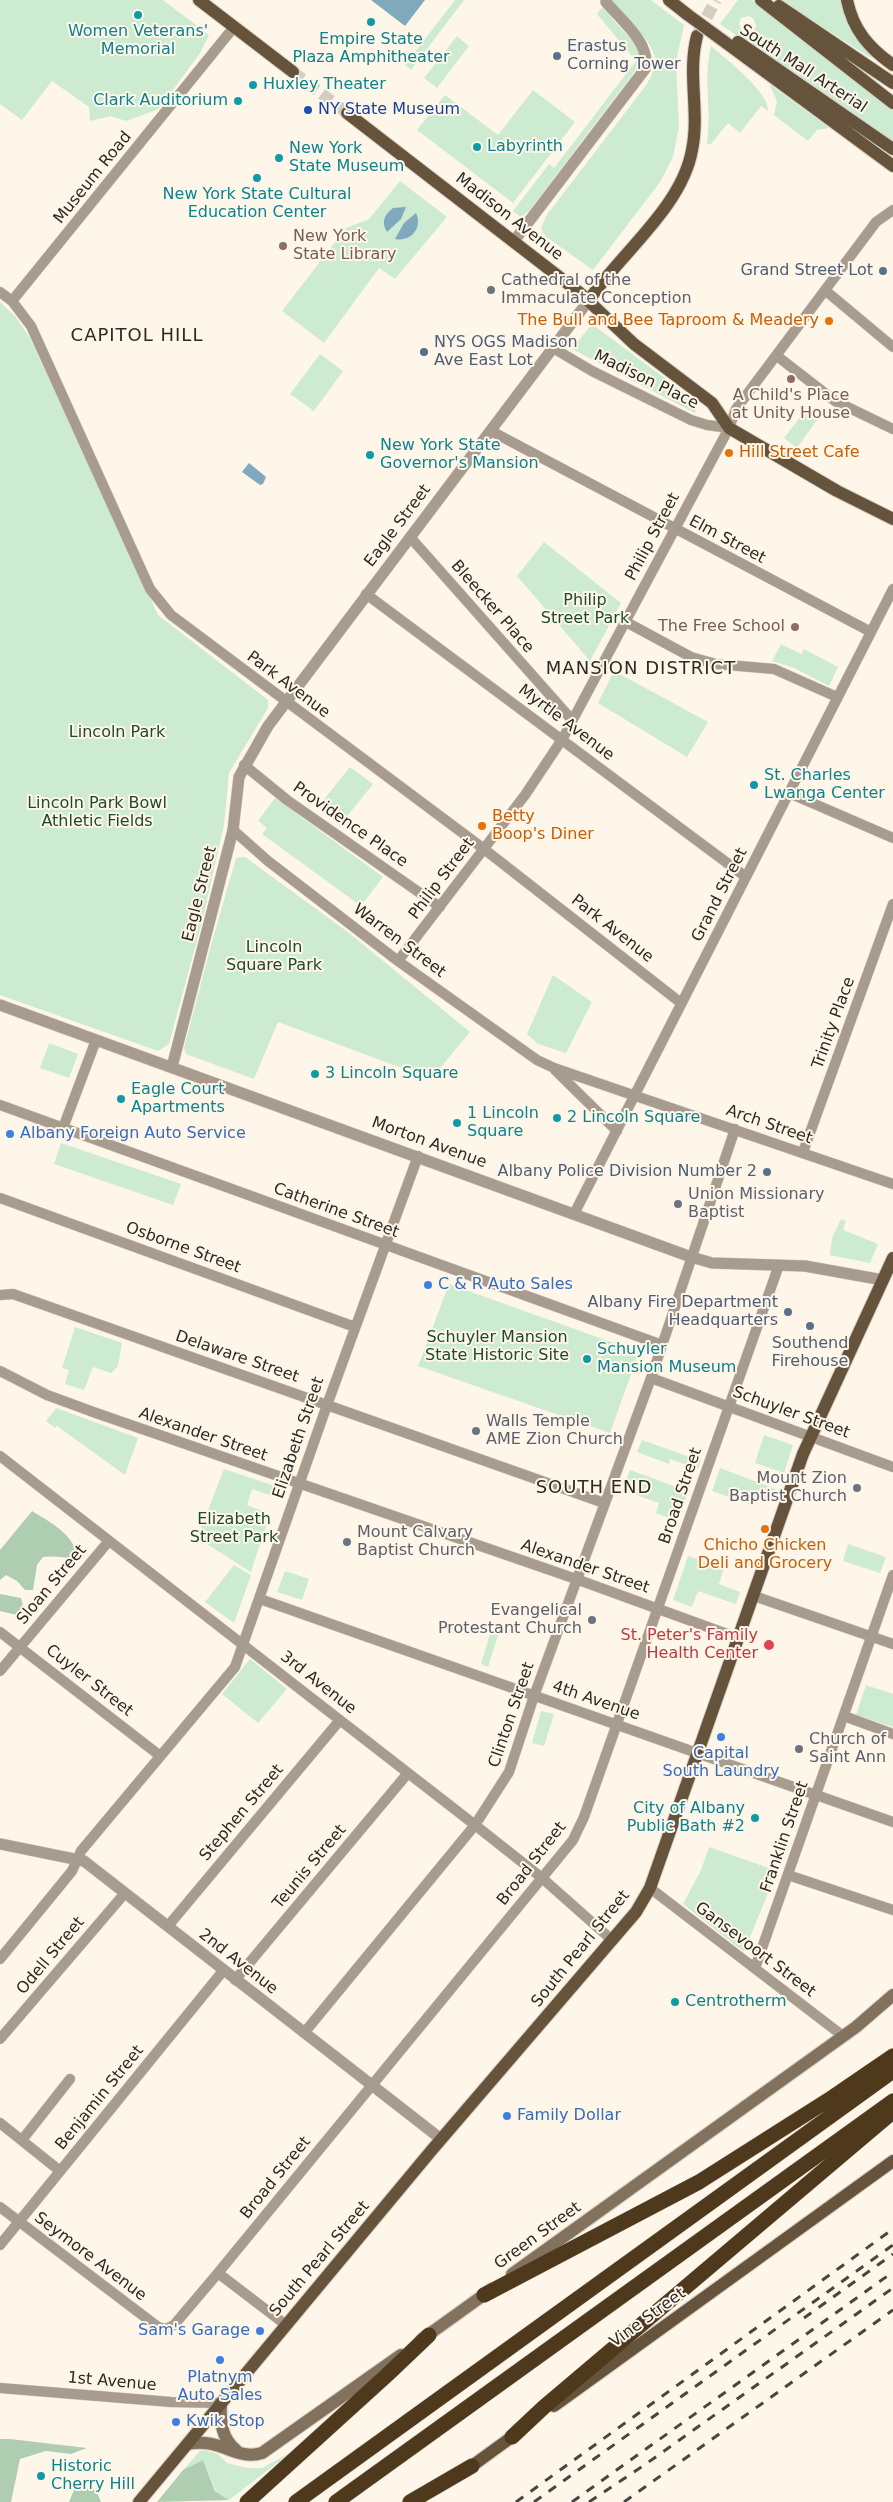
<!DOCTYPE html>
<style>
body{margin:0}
canvas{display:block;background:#fef6e9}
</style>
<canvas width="893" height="2502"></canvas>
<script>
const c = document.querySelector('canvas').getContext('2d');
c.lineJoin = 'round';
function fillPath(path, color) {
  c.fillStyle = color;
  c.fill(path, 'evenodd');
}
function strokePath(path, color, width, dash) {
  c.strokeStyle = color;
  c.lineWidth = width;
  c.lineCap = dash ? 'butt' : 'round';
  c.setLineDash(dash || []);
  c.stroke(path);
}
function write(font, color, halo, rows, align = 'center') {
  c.font = font + ' "DejaVu Sans",sans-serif';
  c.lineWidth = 4;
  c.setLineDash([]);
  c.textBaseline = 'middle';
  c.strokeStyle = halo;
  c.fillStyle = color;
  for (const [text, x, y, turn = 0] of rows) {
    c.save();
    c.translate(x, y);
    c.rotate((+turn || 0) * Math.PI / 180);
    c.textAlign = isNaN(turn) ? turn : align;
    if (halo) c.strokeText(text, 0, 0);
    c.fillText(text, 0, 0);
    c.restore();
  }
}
fillPath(new Path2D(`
 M0 0H163L209 35 200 53 159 109 126 121 111 116 90 121 89 107 52 81 22 120 0 104Z
 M455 0H464L411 70 405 65Z
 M609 0H651L684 25 676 62 679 127 673 157 660 182 593 270 545 236 541 229 546 216 647 84C651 76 656 68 655 58 653 42 622 11 609 0Z
 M738 0H752L893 110V143L720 24ZM748 16 753 18 756 25 754 31 747 33 742 31 739 24 741 18Z
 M780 0H843L873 55 871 58Z
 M604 5C612 26 641 40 641 63L529 211 521 217 513 211 549 164 554 168 636 61 597 14Z
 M457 36 469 46 437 88 424 78Z
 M711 46C724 57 771 94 768 111L761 106 740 133 728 123 710 145 707 143C712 110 703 78 711 46Z
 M769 84 828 127V128L817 130 808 141 774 115 777 101Z
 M533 90 575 122 513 203 417 130 445 95 498 135Z
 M400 181 447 217 395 279 379 268 324 343 282 311 346 228 369 219Z
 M0 302 15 316 30 338 158 615 268 700V708L229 773 224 825 202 922 169 1044 158 1051 0 995Z
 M592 324 698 403 695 413 572 349Z
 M320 354 343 371 314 411 290 394Z
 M807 408 819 417 797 448 784 438Z
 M544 542 621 603 590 661 517 576Z
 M781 644 801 654 804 649 838 667 829 686 794 668 772 661Z
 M614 671 708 722 687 757 598 703Z
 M531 686 559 717 555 722 523 696Z
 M350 767 373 784 340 825 318 807Z
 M275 798 383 877 361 906 262 834 267 828 258 821Z
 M245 857 349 933 470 1032 431 1079 278 1022 254 1079 186 1054 184 1048 210 949 236 858Z
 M553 975 592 1002 566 1053 538 1044 527 1034Z
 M49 1043 78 1054 69 1078 40 1068Z
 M61 1143 181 1184 173 1205 54 1164Z
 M841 1219 846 1221 843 1230 878 1244 870 1263 830 1255 832 1238Z
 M449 1284 639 1352 610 1433 418 1366Z
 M75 1327 122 1343 118 1366 111 1373 93 1367 84 1390 65 1384 69 1370 62 1368Z
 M56 1408 138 1438 125 1475 57 1426 55 1428 46 1421Z
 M764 1435 793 1445 784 1473 755 1463Z
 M642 1440 701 1461 698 1469 670 1459 669 1464 637 1452Z
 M720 1468 778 1490 774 1502 756 1496 752 1505 712 1491Z
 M224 1469 281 1488 278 1498 252 1489 247 1505 270 1514 251 1572 197 1538Z
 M630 1470 688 1491 677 1521 656 1513 659 1503 622 1490Z
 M848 1544 886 1557 880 1573 843 1561Z
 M688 1556 724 1568 719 1584 740 1592 736 1604 698 1591 692 1607 673 1600Z
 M234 1565 251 1575 234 1623 205 1602Z
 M285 1571 309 1579 302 1600 277 1592Z
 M491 1630 499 1632 488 1667 481 1664Z
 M250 1659 287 1689 258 1723 222 1694Z
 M866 1685 893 1694V1727L856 1715Z
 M541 1711 554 1714 544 1746 532 1743Z
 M709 1847 777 1871 744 1952 683 1904 701 1870Z
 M204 2450 218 2454 227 2463 247 2468H262L290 2453 229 2500 216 2491 203 2460 183 2470 200 2451Z`), '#cdebd0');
fillPath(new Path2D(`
 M32 1511C53 1524 72 1533 79 1558 66 1559 56 1555 43 1557L37 1565 33 1590H25L17 1581 6 1575 0 1580V1550Z
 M0 1594 21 1598 24 1610 21 1616 0 1611Z
 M0 2439H10L87 2448 71 2454 46 2451 20 2459 11 2502H0Z
 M203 2460 215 2491 229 2500 157 2502 183 2470Z
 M75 2488 96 2490 101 2502H69Z`), '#afceb1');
fillPath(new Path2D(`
 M371 0H425L405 26Z
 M406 207 401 219 387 232C381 222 384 215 393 208Z
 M416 213C423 228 411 242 395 239L404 223Z
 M249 463 266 477 263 484 260 485 242 472Z`), '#80a9bd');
strokePath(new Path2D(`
 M698 33 716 0
 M293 72 347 113`), '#d4cdc2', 12, [12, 6]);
const minor = new Path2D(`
 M826 291 893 347
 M0 292 12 301 31 326 150 589 171 615 484 849 681 1003
 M12 301 234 27
 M553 348 592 371 691 420 707 425 729 428
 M777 356 835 401 893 429
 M491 431 871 632
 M410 537 572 720
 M366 594 746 877
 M626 622 691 657 716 664 774 669 837 697
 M244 765 287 800 440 907
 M789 793 893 838
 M233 830 268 861 398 961 537 1060 554 1068 893 1184
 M398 961 525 795 563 738 729 428 736 409 876 222 893 210
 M555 1070 617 1131
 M0 1105 662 1345
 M63 1128 96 1040
 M803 1152 893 904
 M0 1198 355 1327
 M574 1214 893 589
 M0 1295 13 1294 604 1503
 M0 1371 47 1395 96 1413 576 1579 738 1638
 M651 1378 893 1467
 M0 1456 475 1825 542 1878 612 1940
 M754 1596 893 1644
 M260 1599 893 1822
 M0 1632 159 1755
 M0 1671 108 1542
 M844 1716 893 1734
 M788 1875 893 1910
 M650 1888 843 2036
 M168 1926 340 1720
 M0 1959 72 1871 81 1851 235 1667 327 1405 418 1156
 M755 1968 893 1575
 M235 1980 408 1773
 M304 2033 475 1825 509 1772 534 1696 651 1378 735 1129
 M0 2039 125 1893
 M0 2123 60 2171
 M22 2140 70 2079
 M0 2207 158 2327 166 2329 174 2325 218 2273 573 1840 584 1817 779 1265
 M0 2245 223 1971
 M218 2273 286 2325
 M0 2388 171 2402 221 2403`);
const tertiary = new Path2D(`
 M514 241 645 69C652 44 620 19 606 2
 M0 1005 691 1257 712 1263 805 1266 883 1280
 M172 1067 233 830 239 777 268 726 589 300
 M0 1844 84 1861 441 2139`);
const secondary = new Path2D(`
 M512 2274 856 2027 893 1995
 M421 2340 492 2289
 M221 2403C220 2421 221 2438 236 2450
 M188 2444C220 2437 236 2461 262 2453L401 2355`);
const primary = new Path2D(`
 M199 0 293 72
 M669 0 688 15
 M761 0 893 103
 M847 0C853 30 869 48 893 65
 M779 6 893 83
 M714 34 893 166
 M738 42 893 149
 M347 113 580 293 634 344 712 403 729 428 837 491 893 519
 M589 300C620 254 682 207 692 150 700 112 687 74 697 36
 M554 2406 893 2161
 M465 2471 520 2431
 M139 2502 431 2151 636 1912 650 1888 803 1454 893 1258`);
const motorway = new Path2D(`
 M484 2295 699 2182 833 2097 893 2056
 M512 2437 544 2407 889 2115
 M247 2502 387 2375 429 2335
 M296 2502 893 2071
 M336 2502 893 2101
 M410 2502 472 2466`);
strokePath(minor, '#d8d1c6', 11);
strokePath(tertiary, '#d8d1c6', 12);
strokePath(secondary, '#d8d1c6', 14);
strokePath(primary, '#d8d1c6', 14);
strokePath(motorway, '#d8d1c6', 16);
strokePath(minor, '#a89c8f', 10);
strokePath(tertiary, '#a89c8f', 11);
strokePath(secondary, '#82715d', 12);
strokePath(primary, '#66533b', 12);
strokePath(motorway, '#4f391d', 15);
strokePath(new Path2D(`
 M804 2318 893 2254
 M516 2502 893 2229
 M534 2502 893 2245
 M572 2502 893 2272
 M589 2502 643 2466 893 2288
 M624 2502 893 2310`), '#484640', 3, [9, 9]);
const primaryBridge = new Path2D(`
 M688 15 714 34`);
strokePath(primaryBridge, '#d8d1c6', 14, []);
strokePath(primaryBridge, '#66533b', 12);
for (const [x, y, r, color] of [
 [138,15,5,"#0f9aa8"],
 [371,22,5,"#0f9aa8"],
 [557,56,5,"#5c6f8a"],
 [253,85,5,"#0f9aa8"],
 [238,101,5,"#0f9aa8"],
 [308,110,5,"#1a4fb4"],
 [477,147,5,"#0f9aa8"],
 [279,158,5,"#0f9aa8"],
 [257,178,5,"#0f9aa8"],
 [283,246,5,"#8d6e63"],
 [883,271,5,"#5c6f8a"],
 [491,290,5,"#6b7280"],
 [829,321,5,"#e8710a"],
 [424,352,5,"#5c6f8a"],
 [791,379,5,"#8d6e63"],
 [729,453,5,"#e8710a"],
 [370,455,5,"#0f9aa8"],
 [795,627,5,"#8d6e63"],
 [754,785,5,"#0f9aa8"],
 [482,826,5,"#e8710a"],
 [315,1074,5,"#0f9aa8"],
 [121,1099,5,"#0f9aa8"],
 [557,1118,5,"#0f9aa8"],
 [457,1123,5,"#0f9aa8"],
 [10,1134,5,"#3f7fe0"],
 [767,1172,5,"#5c6f8a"],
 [678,1204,5,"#6b7280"],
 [428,1285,5,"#3f7fe0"],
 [788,1312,5,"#5c6f8a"],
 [810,1326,5,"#5c6f8a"],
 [587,1359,5,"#0f9aa8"],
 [476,1431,5,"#6b7280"],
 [857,1488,5,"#6b7280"],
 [765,1529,5,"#e8710a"],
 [347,1542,5,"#6b7280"],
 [592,1620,5,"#6b7280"],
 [769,1645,6,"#e0444e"],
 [721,1737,5,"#3f7fe0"],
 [799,1749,5,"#6b7280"],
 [755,1818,5,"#0f9aa8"],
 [675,2002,5,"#0f9aa8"],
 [507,2116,5,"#3f7fe0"],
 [260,2331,5,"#3f7fe0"],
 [220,2360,5,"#3f7fe0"],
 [176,2422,5,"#3f7fe0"],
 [41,2476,5,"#0f9aa8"]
]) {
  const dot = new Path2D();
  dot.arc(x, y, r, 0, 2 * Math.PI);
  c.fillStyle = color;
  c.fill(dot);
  strokePath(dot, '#fef6e9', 2);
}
write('16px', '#0d838f', '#fef6e9', [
 ["Women Veterans'",138,32,"center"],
 ["Memorial",138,50,"center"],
 ["Empire State",371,40,"center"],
 ["Plaza Amphitheater",371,58,"center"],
 ["Huxley Theater",263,85],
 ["Clark Auditorium",228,101,"right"],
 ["Labyrinth",487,147],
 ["New York",289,149],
 ["State Museum",289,167],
 ["New York State Cultural",257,195,"center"],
 ["Education Center",257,213,"center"],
 ["New York State",380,446],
 ["Governor's Mansion",380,464],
 ["St. Charles",764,776],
 ["Lwanga Center",764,794],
 ["3 Lincoln Square",325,1074],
 ["Eagle Court",131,1090],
 ["Apartments",131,1108],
 ["1 Lincoln",467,1114],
 ["Square",467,1132],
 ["2 Lincoln Square",567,1118],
 ["Schuyler",597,1350],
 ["Mansion Museum",597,1368],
 ["City of Albany",745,1809,"right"],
 ["Public Bath #2",745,1827,"right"],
 ["Centrotherm",685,2002],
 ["Historic",51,2467],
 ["Cherry Hill",51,2485]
], 'left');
write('16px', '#4e5e75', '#fef6e9', [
 ["Erastus",567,47,"left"],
 ["Corning Tower",567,65,"left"],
 ["Grand Street Lot",873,271],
 ["NYS OGS Madison",434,343,"left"],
 ["Ave East Lot",434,361,"left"],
 ["Albany Police Division Number 2",757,1172],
 ["Albany Fire Department",778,1303],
 ["Headquarters",778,1321],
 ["Southend",810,1344,"center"],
 ["Firehouse",810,1362,"center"]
], 'right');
write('16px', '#2c2a25', '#fef6e9', [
 ["South Mall Arterial",803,69,33],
 ["Museum Road",93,178,-51],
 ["Madison Avenue",509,217,38],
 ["Madison Place",646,380,26],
 ["Eagle Street",398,526,-53],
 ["Philip Street",653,537,-62],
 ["Elm Street",727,540,28],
 ["Bleecker Place",492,607,49],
 ["Park Avenue",288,685,37],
 ["Myrtle Avenue",566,723,37],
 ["Providence Place",350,825,35],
 ["Philip Street",442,879,-53],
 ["Eagle Street",200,894,-76],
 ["Grand Street",720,895,-63],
 ["Park Avenue",612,929,38],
 ["Warren Street",399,941,37],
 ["Trinity Place",834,1023,-70],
 ["Arch Street",769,1125,19],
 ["Morton Avenue",429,1143,20],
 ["Catherine Street",336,1211,20],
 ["Osborne Street",183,1248,20],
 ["Delaware Street",237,1357,19],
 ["Schuyler Street",791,1413,20],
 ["Alexander Street",203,1435,19],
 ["Elizabeth Street",299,1438,-71],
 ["Broad Street",681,1496,-71],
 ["Alexander Street",585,1567,19],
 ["Sloan Street",52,1585,-50],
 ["Cuyler Street",89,1681,38],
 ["3rd Avenue",318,1683,38],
 ["4th Avenue",596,1701,19],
 ["Clinton Street",512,1715,-71],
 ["Stephen Street",242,1813,-50],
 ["Franklin Street",785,1837,-71],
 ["Broad Street",532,1864,-52],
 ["Teunis Street",310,1867,-50],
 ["South Pearl Street",581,1949,-51],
 ["Gansevoort Street",755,1950,37],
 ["Odell Street",51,1956,-50],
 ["2nd Avenue",238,1962,38],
 ["Benjamin Street",100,2098,-51],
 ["Broad Street",276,2178,-51],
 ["Green Street",538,2236,-36],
 ["Seymore Avenue",90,2257,37],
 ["South Pearl Street",320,2259,-50],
 ["Vine Street",648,2318,-36],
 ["1st Avenue",112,2382,5]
]);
write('16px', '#164399', '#fef6e9', [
 ["NY State Museum",318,110]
], 'left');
write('16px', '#785e54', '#fef6e9', [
 ["New York",293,237],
 ["State Library",293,255],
 ["A Child's Place",791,396,"center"],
 ["at Unity House",791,414,"center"],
 ["The Free School",785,627,"right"]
], 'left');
write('16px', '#5b616d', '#fef6e9', [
 ["Cathedral of the",501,281],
 ["Immaculate Conception",501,299],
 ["Union Missionary",688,1195],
 ["Baptist",688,1213],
 ["Walls Temple",486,1422],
 ["AME Zion Church",486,1440],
 ["Mount Zion",847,1479,"right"],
 ["Baptist Church",847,1497,"right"],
 ["Mount Calvary",357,1533],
 ["Baptist Church",357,1551],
 ["Evangelical",582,1611,"right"],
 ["Protestant Church",582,1629,"right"],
 ["Church of",809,1740],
 ["Saint Ann",809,1758]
], 'left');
write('16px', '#c56008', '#fef6e9', [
 ["The Bull and Bee Taproom & Meadery",819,321,"right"],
 ["Hill Street Cafe",739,453],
 ["Betty",492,817],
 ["Boop's Diner",492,835],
 ["Chicho Chicken",765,1546,"center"],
 ["Deli and Grocery",765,1564,"center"]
], 'left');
write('16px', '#1c4c25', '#fef6e9', [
 ["Philip",585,601],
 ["Street Park",585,619],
 ["Lincoln Park",117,733],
 ["Lincoln Park Bowl",97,804],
 ["Athletic Fields",97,822],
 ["Lincoln",274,948],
 ["Square Park",274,966],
 ["Schuyler Mansion",497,1338],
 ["State Historic Site",497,1356],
 ["Elizabeth",234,1520],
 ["Street Park",234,1538]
]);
write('16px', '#366cbe', '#fef6e9', [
 ["Albany Foreign Auto Service",20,1134],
 ["C & R Auto Sales",438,1285],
 ["Capital",721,1754,"center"],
 ["South Laundry",721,1772,"center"],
 ["Family Dollar",517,2116],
 ["Sam's Garage",250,2331,"right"],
 ["Platnym",220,2378,"center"],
 ["Auto Sales",220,2396,"center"],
 ["Kwik Stop",186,2422]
], 'left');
write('16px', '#be3a42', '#fef6e9', [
 ["St. Peter's Family",758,1636],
 ["Health Center",758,1654]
], 'right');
c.letterSpacing = '1px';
write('18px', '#2c2a25', '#fef6e9', [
 ["CAPITOL HILL",137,336],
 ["MANSION DISTRICT",641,669],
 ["SOUTH END",594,1488]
]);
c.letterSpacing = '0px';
</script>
